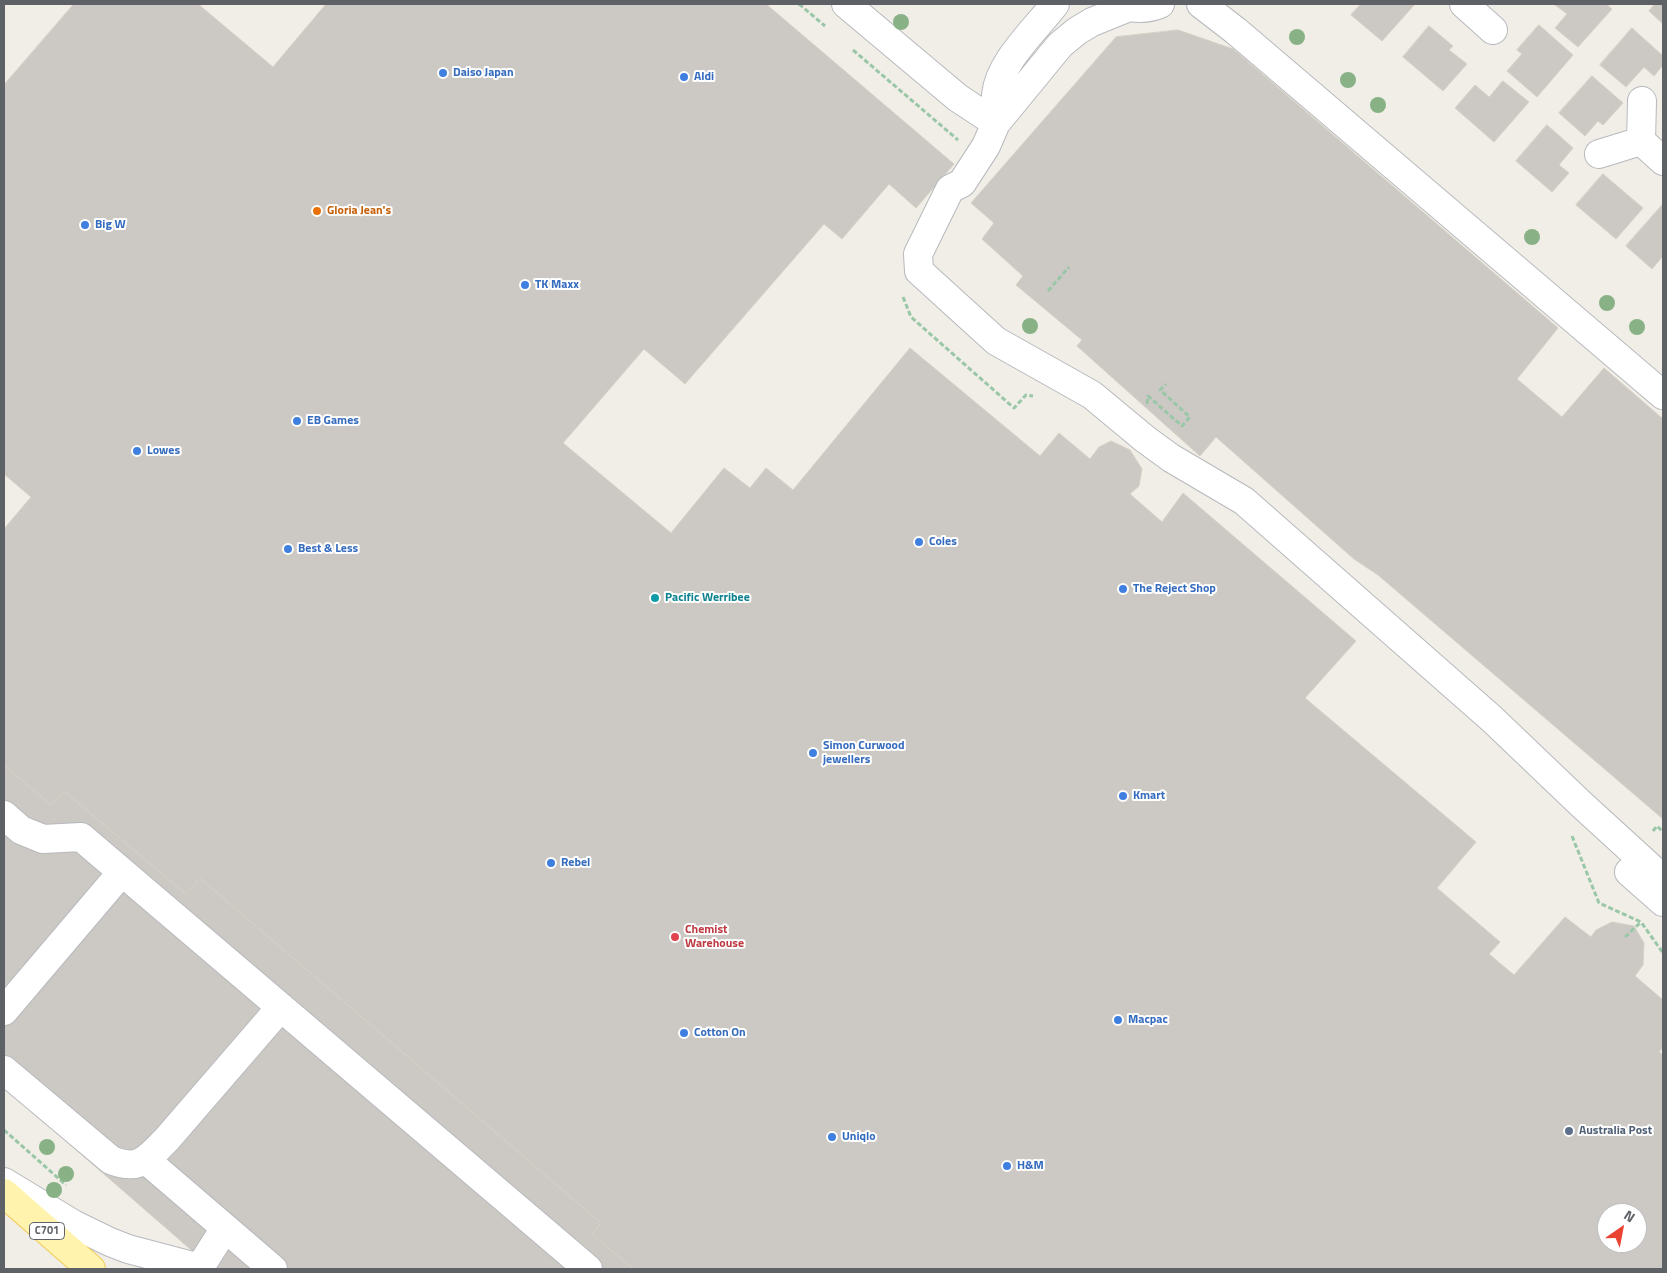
<!DOCTYPE html>
<style>
body{margin:0}
#map{position:relative;width:1667px;height:1273px;overflow:hidden;background:#f0eee6;font-family:"Titillium Web",sans-serif}
canvas{display:block}
.frame{position:absolute;inset:0;border:5px solid #5e6267;pointer-events:none}
.north{position:absolute;left:1597px;top:1203px;width:50px;height:50px;box-sizing:border-box;background:#fff;border:1px solid #bfc0c2;border-radius:50%;rotate:33deg;font-size:14px;font-weight:700;line-height:20px;text-align:center;color:#5e6267}
.north::after{content:'';display:block;margin:auto;width:18px;height:22px;background:#eb4331;clip-path:polygon(50% 0,100% 100%,50% 72%,0 100%)}
</style>
<div id="map">
<canvas width="1667" height="1273"></canvas>
<div class="frame"></div>
<div class="north">N</div>
</div>
<script>
const c = document.querySelector('canvas').getContext('2d');
c.lineJoin = 'round';
function fillPath(path, color) {
  c.fillStyle = color;
  c.fill(path, 'evenodd');
}
function strokePath(path, color, width, dash) {
  c.strokeStyle = color;
  c.lineWidth = width;
  c.lineCap = dash ? 'butt' : 'round';
  c.setLineDash(dash || []);
  c.stroke(path);
}
function write(font, color, halo, rows, align = 'center') {
  c.font = font + ' "Titillium Web",sans-serif';
  c.lineWidth = 4;
  c.setLineDash([]);
  c.textBaseline = 'middle';
  c.strokeStyle = halo;
  c.fillStyle = color;
  for (const [text, x, y, turn = 0] of rows) {
    c.save();
    c.translate(x, y);
    c.rotate((+turn || 0) * Math.PI / 180);
    c.textAlign = isNaN(turn) ? turn : align;
    if (halo) c.strokeText(text, 0, 0);
    c.fillText(text, 0, 0);
    c.restore();
  }
}
const building = new Path2D(`
 M74 4H198L273 67 326 4H766L954 164 916 208 889 184 842 239 824 224 685 384 644 349 563 443 671 533 724 468 750 488 766 468 793 490 910 348 1040 456 1059 433 1090 459 1099 447 1111 441 1130 450 1142 469 1139 486 1130 494 1162 522 1183 493 1356 641 1305 698 1476 842 1437 888 1500 942 1489 954 1514 975 1565 917 1591 937 1596 930 1612 922 1634 926 1644 943 1643 965 1635 976 1663 1000V1047L1659 1052 1663 1055V1269H1419L1417 1268 1416 1269H633L592 1234 601 1223 200 878 186 894 64 791 51 805 4 765V529L31 497 4 474V85ZM1607 1213H1637V1243H1607Z
 M1361 4H1415L1382 41 1351 15Z
 M1554 4H1606L1612 9 1578 47 1555 28 1567 14Z
 M1655 4H1663V24L1649 11Z
 M1539 25 1573 55 1537 97 1507 71 1522 54 1517 50Z
 M1429 26 1453 46 1449 50 1467 64 1443 91 1403 57Z
 M1632 28 1663 56V65L1654 76 1644 67 1626 87 1600 65Z
 M1178 30 1233 49 1558 328 1517 379 1562 417 1604 368 1663 419V819L1378 575 1354 559 1216 437 1200 456 1077 346 1082 340 1016 285 1023 276 982 239 994 223 971 203 1116 37Z
 M1592 76 1623 103 1603 125 1598 121 1585 136 1559 113Z
 M1503 81 1529 102 1494 142 1455 108 1475 85 1489 97Z
 M1547 125 1573 148 1559 165 1569 173 1552 192 1516 161Z
 M1603 174 1643 208 1616 239 1576 205Z
 M1663 204V256L1652 269 1626 246Z
 M4 765 51 805 64 791 186 894 200 878 601 1223 592 1234 633 1269H213L4 1087Z`);
fillPath(building, '#ccc9c4');
strokePath(building, '#d5d0c5', 1);
const minor = new Path2D(`
 M846 4 958 98 996 123
 M1119 4C1133 9 1146 10 1160 4
 M1201 4 1236 31 1663 395
 M1464 4 1493 30
 M1129 7 1092 22 1077 31 1060 45 996 123 986 146 962 183 950 189 918 254 919 271 996 341 1092 395 1145 439 1171 458 1244 501 1492 719 1581 804 1663 879
 M996 123C996 114 995 104 996 95 999 62 1036 29 1055 4
 M1641 141 1663 161
 M1599 154 1641 141 1642 101
 M4 815 21 830 43 839 81 837 588 1269
 M1629 872 1663 902
 M4 1011 122 872
 M4 1070 111 1160C140 1172 148 1158 167 1139L281 1007
 M146 1160 273 1269
 M4 1182 73 1224 110 1242 128 1249 200 1268
 M199 1269 225 1228`);
const major = new Path2D(`
 M4 1193 91 1269`);
strokePath(minor, '#b7b9bd', 30);
strokePath(major, '#f3cc5d', 30);
strokePath(new Path2D(`
 M799 4 825 26
 M853 50 958 140
 M1048 291 1069 267
 M903 297 911 317 1014 408 1026 395 1033 396
 M1147 404 1148 396 1182 426 1190 417 1160 390 1166 384
 M1653 831 1657 826 1663 832
 M1572 836 1599 903 1641 922 1663 953
 M1625 937 1641 922
 M4 1130 66 1185`), '#9ac7a8', 3, [5, 2.5]);
strokePath(minor, '#fff', 28);
strokePath(major, '#fff3ad', 28);
c.fillStyle = '#88b286';
for (const [x, y] of [
 [901,22],
 [1297,37],
 [1348,80],
 [1378,105],
 [1532,237],
 [1607,303],
 [1030,326],
 [1637,327],
 [47,1147],
 [66,1174],
 [54,1190]
]) {
  c.beginPath();
  c.arc(x, y, 8, 0, 2 * Math.PI);
  c.fill();
}
for (const [x, y, r, color] of [
 [443,73,5,"#3f7fe0"],
 [684,77,5,"#3f7fe0"],
 [317,211,5,"#e8710a"],
 [85,225,5,"#3f7fe0"],
 [525,285,5,"#3f7fe0"],
 [297,421,5,"#3f7fe0"],
 [137,451,5,"#3f7fe0"],
 [919,542,5,"#3f7fe0"],
 [288,549,5,"#3f7fe0"],
 [1123,589,5,"#3f7fe0"],
 [655,598,5,"#0f9aa8"],
 [813,753,5,"#3f7fe0"],
 [1123,796,5,"#3f7fe0"],
 [551,863,5,"#3f7fe0"],
 [675,937,5,"#e0444e"],
 [1118,1020,5,"#3f7fe0"],
 [684,1033,5,"#3f7fe0"],
 [1569,1131,5,"#5c6f8a"],
 [832,1137,5,"#3f7fe0"],
 [1007,1166,5,"#3f7fe0"]
]) {
  const dot = new Path2D();
  dot.arc(x, y, r, 0, 2 * Math.PI);
  c.fillStyle = color;
  c.fill(dot);
  strokePath(dot, '#fff', 2);
}
for (const [x, y, w] of [
 [47,1231,35]
]) {
  const box = new Path2D();
  box.roundRect(x - w / 2, y - 8.5, w, 17, 4);
  c.fillStyle = '#fff';
  c.fill(box);
  strokePath(box, '#5e6267', 1);
}
write('bold 11px', '#5e6267', null, [
 ["C701",47,1231]
]);
write('bold 12px', '#366cbe', '#fff', [
 ["Daiso Japan",453,73],
 ["Aldi",694,77],
 ["Big W",95,225],
 ["TK Maxx",535,285],
 ["EB Games",307,421],
 ["Lowes",147,451],
 ["Coles",929,542],
 ["Best & Less",298,549],
 ["The Reject Shop",1133,589],
 ["Simon Curwood",823,746],
 ["jewellers",823,760],
 ["Kmart",1133,796],
 ["Rebel",561,863],
 ["Macpac",1128,1020],
 ["Cotton On",694,1033],
 ["Uniqlo",842,1137],
 ["H&M",1017,1166]
], 'left');
write('bold 12px', '#c56008', '#fff', [
 ["Gloria Jean's",327,211]
], 'left');
write('bold 12px', '#0d838f', '#fff', [
 ["Pacific Werribee",665,598]
], 'left');
write('bold 12px', '#be3a42', '#fff', [
 ["Chemist",685,930],
 ["Warehouse",685,944]
], 'left');
write('bold 12px', '#4e5e75', '#fff', [
 ["Australia Post",1579,1131]
], 'left');
</script>
